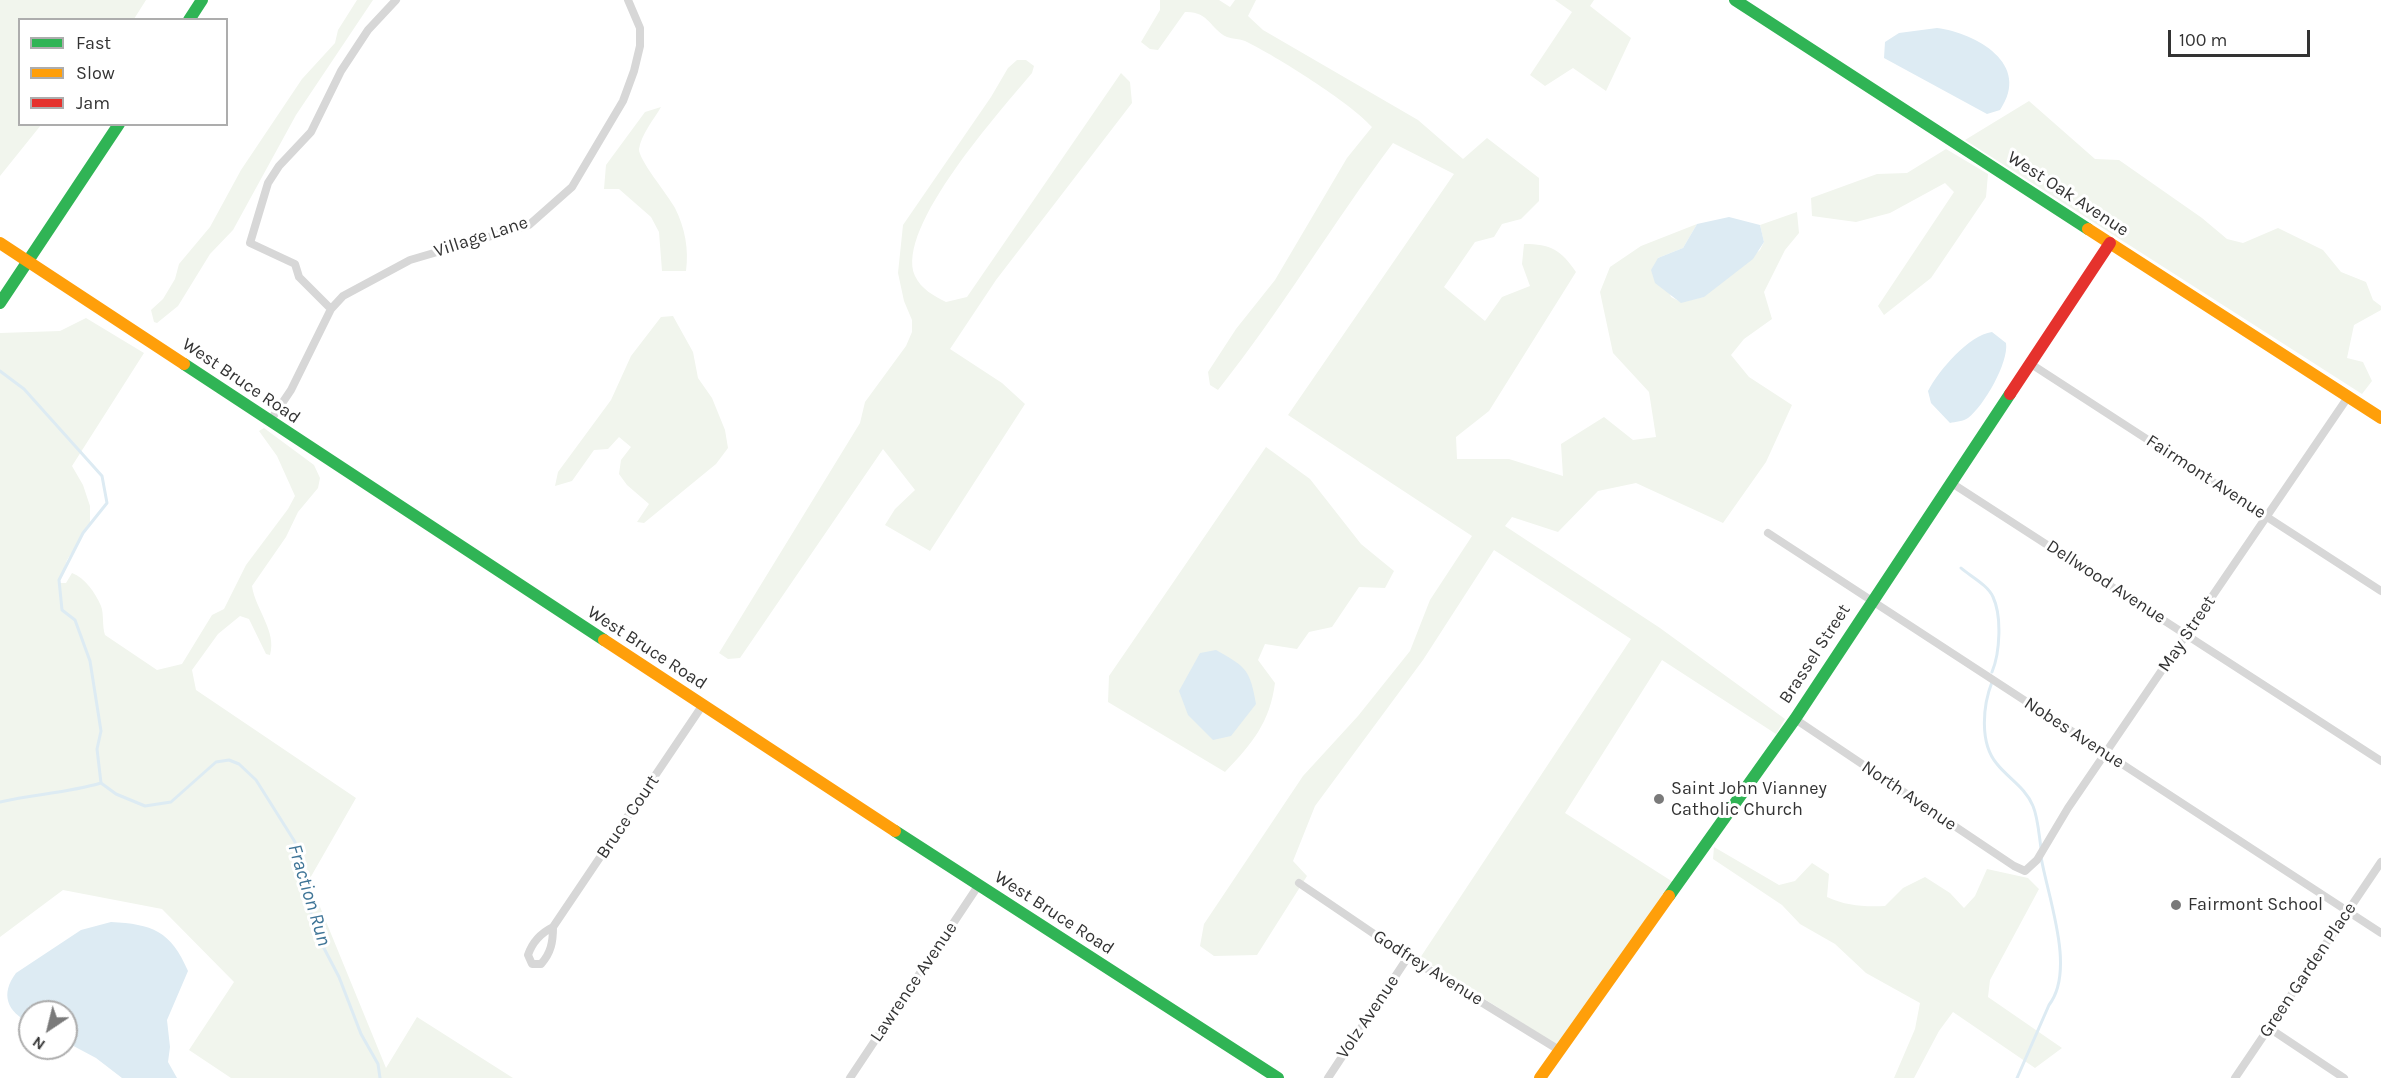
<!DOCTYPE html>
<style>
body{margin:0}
#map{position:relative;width:2381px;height:1078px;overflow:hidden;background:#fff;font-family:Karla,sans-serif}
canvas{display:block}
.legend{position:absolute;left:18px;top:18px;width:210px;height:108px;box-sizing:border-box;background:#fff;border:2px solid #adadad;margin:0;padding:8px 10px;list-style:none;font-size:18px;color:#333}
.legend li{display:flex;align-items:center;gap:12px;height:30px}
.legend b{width:30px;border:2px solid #adadad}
.north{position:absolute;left:18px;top:1000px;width:60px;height:60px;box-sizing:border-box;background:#fff;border:2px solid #adadad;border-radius:50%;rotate:215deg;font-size:16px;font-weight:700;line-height:24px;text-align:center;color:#333}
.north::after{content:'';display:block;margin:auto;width:21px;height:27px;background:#7a7a7a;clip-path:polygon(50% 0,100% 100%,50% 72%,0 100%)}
.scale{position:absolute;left:2168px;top:30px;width:142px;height:27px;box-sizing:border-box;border:3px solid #333;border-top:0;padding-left:8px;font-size:18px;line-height:21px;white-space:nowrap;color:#333;-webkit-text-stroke:4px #fff;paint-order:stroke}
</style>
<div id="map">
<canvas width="2381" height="1078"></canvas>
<ul class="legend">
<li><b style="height:8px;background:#30b455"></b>Fast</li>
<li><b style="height:8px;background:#ff9f0a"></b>Slow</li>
<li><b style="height:8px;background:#e5322d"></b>Jam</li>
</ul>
<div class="north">N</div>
<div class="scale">100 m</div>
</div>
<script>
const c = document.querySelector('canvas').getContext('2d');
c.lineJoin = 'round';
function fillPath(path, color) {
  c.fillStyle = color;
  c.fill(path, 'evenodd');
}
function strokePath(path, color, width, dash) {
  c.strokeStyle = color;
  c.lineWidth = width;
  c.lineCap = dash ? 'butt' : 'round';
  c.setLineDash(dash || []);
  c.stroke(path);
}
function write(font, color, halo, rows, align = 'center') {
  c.font = font + ' Karla,sans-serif';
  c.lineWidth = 6;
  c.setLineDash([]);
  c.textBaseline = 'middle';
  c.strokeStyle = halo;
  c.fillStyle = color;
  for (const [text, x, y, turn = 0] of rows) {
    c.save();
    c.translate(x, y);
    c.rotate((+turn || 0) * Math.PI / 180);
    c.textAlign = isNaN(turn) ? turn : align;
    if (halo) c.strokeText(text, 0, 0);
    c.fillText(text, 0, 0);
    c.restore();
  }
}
fillPath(new Path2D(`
 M0 0H146L134 19 20 20V124L41 125 0 176Z
 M357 0H373L296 115 233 230 210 254 178 306 157 323 154 322 151 310 163 299 175 279 179 264 210 227 241 170 302 79 335 43 338 30Z
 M1160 0H1219L1230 7 1235 0H1256L1248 16 1263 30 1418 120 1463 159 1487 138 1539 178V201L1521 219 1502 224 1494 237 1475 242 1444 287 1485 321 1502 297 1530 286 1522 264 1524 244C1551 244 1561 250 1576 272L1489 411 1456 437 1457 459H1509L1563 476 1561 444 1604 417 1633 440 1656 437 1649 392 1613 353 1600 292 1610 267 1641 246 1697 224 1683 248 1658 258 1671 297 1681 302 1703 297 1760 250 1764 242 1760 225 1797 212 1799 233 1785 250 1764 292 1772 319 1744 339 1731 355 1749 377 1792 405 1766 462 1723 523 1636 483 1598 491 1558 532 1512 517 1505 526 1660 628 1785 719 1776 734 1662 660 1565 813 1673 882 1557 1045 1420 958 1631 639 1494 550 1423 660 1315 806 1293 861 1307 876 1257 955 1214 956 1200 946 1204 924 1303 776 1358 716 1410 651 1430 600 1472 536 1288 415 1454 174 1393 143C1332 224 1281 311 1218 390L1210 385 1208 372 1236 329 1275 280 1347 158 1372 127C1351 103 1276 56 1245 41 1240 39 1233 39 1227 37 1210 29 1209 11 1185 12L1158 50 1150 49 1141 42 1160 10Z
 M1555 0H1594L1590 6 1631 38 1606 91 1573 68 1545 86 1530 75 1572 12Z
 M1017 60H1026L1034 66 1032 73C1003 108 894 228 915 276 921 289 934 296 946 302L967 297 1121 73 1130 82 1132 103 996 280 950 349 1002 383 1025 404 930 551 885 525 895 509 915 490 883 449 740 658 728 659 719 653 860 423 865 402 906 346 912 332V320L904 301 898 273 903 225 991 97 1008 68Z
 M2029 101 2095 159 2119 160 2202 218 2227 239 2243 243 2278 228 2323 250 2341 272 2366 282 2373 300 2381 306V310L2354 325 2347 358 2363 362 2372 381 2362 394 1965 140Z
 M661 107C654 119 641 135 639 149 638 159 668 195 675 208 685 228 689 249 686 271H662L659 232 651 217 619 189H604L606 165 645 112Z
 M1946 149 1988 174 1986 197 1931 278 1884 315 1878 306 1954 192 1945 183 1890 213 1856 222 1812 216 1811 198 1877 174 1907 173Z
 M673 316 693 352 698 378 712 398 725 430 728 448 716 464 644 523 637 522 649 504 627 485 619 474 621 460 631 447 619 437 608 449 594 450 572 481 555 486 558 472 611 400 631 356 661 317Z
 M86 318 144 353 72 466 83 485 90 506V524L67 560 59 583H66L72 573C85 578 95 592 101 606 104 613 102 626 105 635L157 670 182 664 212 615 224 609 246 565 288 509 295 496 277 456 259 431 264 428 314 465 320 478 318 488 298 512 286 537 252 586C255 609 277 631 270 655L266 654 249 619 240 616 218 634 192 670 196 690 356 798 309 880 386 1068 417 1017 513 1078H231L189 1050 234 982 162 909 63 890 0 937V333L60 331Z
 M1266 447 1310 479 1361 544 1394 571 1385 588 1359 587 1332 627 1309 632 1297 649 1265 644 1258 660 1275 683C1270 722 1252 744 1225 772L1108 702 1109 676Z
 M1714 847 1779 885 1795 881 1812 863 1829 874 1827 897C1847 906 1864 907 1885 906L1903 888 1925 877 1950 893 1964 908 1975 896 1987 869 2028 878 2039 889 1990 980 1988 997 2062 1048 2035 1068 1953 1012 1939 1031 1914 1078H1894L1915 1029 1920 1003 1866 973 1835 944 1800 924 1782 905 1713 859Z`), '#f1f5ed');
fillPath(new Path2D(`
 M1937 28C1976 33 2032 64 2000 110L1987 114 1884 58 1885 42 1899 33Z
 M1729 217 1760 225 1764 242 1753 259 1704 297 1681 303 1655 283 1651 270 1658 258 1683 248 1697 224Z
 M1992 332 2006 343C2009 362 1984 406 1968 418 1964 421 1955 422 1950 423L1931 403 1928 391C1939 370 1969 335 1992 332Z
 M1216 650C1246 667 1250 669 1256 704L1231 736 1213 740 1188 715 1179 691 1200 653Z
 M111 922C152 924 171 931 188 971L167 1020 170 1047 168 1062 177 1078H122L96 1058 66 1042V1012H30V1023C7 1012 0 994 16 973L81 930Z`), '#ddebf3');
strokePath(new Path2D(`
 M0 371 24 389 102 476 107 503 83 533 59 580 62 610 75 620 90 661 101 731 97 749 101 783
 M1961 568C1970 576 1988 585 1993 597 2002 616 2000 653 1992 672
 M1992 682C1983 705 1979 743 1997 764 2008 778 2026 788 2033 806 2038 818 2039 835 2041 848
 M101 783 116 794 145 806 171 802 216 762 229 760 239 764 256 780 295 842 315 931 339 977 361 1034 378 1064 380 1078
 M0 802C34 794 67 793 101 783
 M2017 1078 2049 1005C2076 970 2048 898 2041 857`), '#ddebf3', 3);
strokePath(new Path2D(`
 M331 309 299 277 295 264 250 243 268 183 279 166 311 132 341 71 368 30 396 0
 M2031 364 2381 591
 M270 421 291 390 331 309 343 296 410 260 529 225 572 187 623 101 634 71 640 46V28L628 0
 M1950 482 2381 761
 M1768 533 2381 933
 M1795 719 2014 866 2025 871 2037 860 2068 808 2348 397
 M1299 883 1408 957 1559 1050
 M553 927C553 942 551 953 541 964H532L528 955C532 943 541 933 553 927L702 706
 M2269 1028 2344 1078
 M850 1078 978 886
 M1328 1078 1408 957
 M2235 1078 2381 862`), '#d7d7d7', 8);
strokePath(new Path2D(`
 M1735 0 2088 229
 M189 20 202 0
 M0 303 119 124
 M184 364 604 640
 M895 831 1278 1078
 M1669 896 1795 719 2010 394`), '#30b455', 12);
strokePath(new Path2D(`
 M2088 229 2381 418
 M0 243 184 364
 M604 640 895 831
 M1540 1078 1669 896`), '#ff9f0a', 12);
strokePath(new Path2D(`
 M2010 394 2110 243`), '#e5322d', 12);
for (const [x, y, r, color] of [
 [1659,799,6,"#7a7a7a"],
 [2176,905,6,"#7a7a7a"]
]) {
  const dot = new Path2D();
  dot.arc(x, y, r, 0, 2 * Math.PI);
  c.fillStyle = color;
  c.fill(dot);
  strokePath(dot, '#fff', 2);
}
write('18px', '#333', '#fff', [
 ["West Oak Avenue",2068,194,33],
 ["Village Lane",481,237,-18],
 ["West Bruce Road",241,381,34],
 ["Fairmont Avenue",2206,477,33],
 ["Dellwood Avenue",2106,582,33],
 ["May Street",2187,634,-56],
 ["West Bruce Road",647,648,33],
 ["Brassel Street",1815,654,-57],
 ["Nobes Avenue",2074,733,33],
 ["North Avenue",1909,796,34],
 ["Bruce Court",628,817,-56],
 ["West Bruce Road",1054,913,33],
 ["Godfrey Avenue",1428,968,32],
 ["Green Garden Place",2308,970,-56],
 ["Lawrence Avenue",914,982,-56],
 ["Volz Avenue",1368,1017,-56]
]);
write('18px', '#333', '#fff', [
 ["Saint John Vianney",1671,789],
 ["Catholic Church",1671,810],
 ["Fairmont School",2188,905]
], 'left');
write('italic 20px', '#3f7597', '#fff', [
 ["Fraction Run",309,895,73]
]);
</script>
